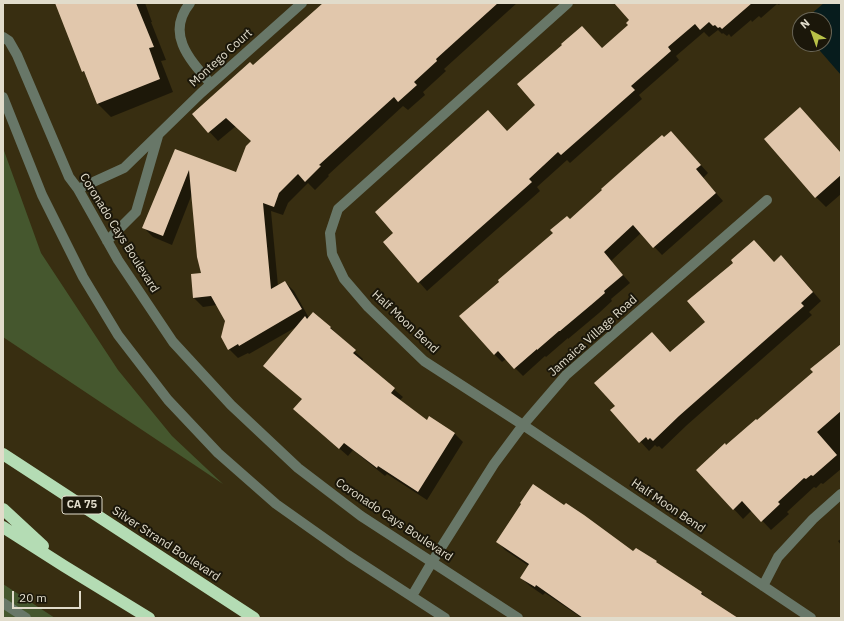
<!DOCTYPE html>
<style>
body{margin:0}
#map{position:relative;width:844px;height:621px;overflow:hidden;background:#382e11;font-family:"IBM Plex Sans",sans-serif}
canvas{display:block}
.frame{position:absolute;inset:0;border:4px solid #e1dccb;pointer-events:none}
.north{position:absolute;left:792px;top:12px;width:40px;height:40px;box-sizing:border-box;background:#1b170a;border:1px solid #6a6657;border-radius:50%;rotate:319deg;font-size:11px;font-weight:700;line-height:16px;text-align:center;color:#e1dccb}
.north::after{content:'';display:block;margin:auto;width:14px;height:18px;background:#b8c147;clip-path:polygon(50% 0,100% 100%,50% 72%,0 100%)}
.scale{position:absolute;left:12px;top:591px;width:69px;height:18px;box-sizing:border-box;border:2px solid #e1dccb;border-top:0;padding-left:5px;font-size:12px;line-height:14px;white-space:nowrap;color:#e1dccb;-webkit-text-stroke:3px #1b170a;paint-order:stroke}
</style>
<div id="map">
<canvas width="844" height="621"></canvas>
<div class="frame"></div>
<div class="north">N</div>
<div class="scale">20 m</div>
</div>
<script>
const c = document.querySelector('canvas').getContext('2d');
c.lineJoin = 'round';
function fillPath(path, color) {
  c.fillStyle = color;
  c.fill(path, 'evenodd');
}
function strokePath(path, color, width, dash) {
  c.strokeStyle = color;
  c.lineWidth = width;
  c.lineCap = dash ? 'butt' : 'round';
  c.setLineDash(dash || []);
  c.stroke(path);
}
function write(font, color, halo, rows, align = 'center') {
  c.font = font + ' "IBM Plex Sans",sans-serif';
  c.lineWidth = 4;
  c.setLineDash([]);
  c.textBaseline = 'middle';
  c.strokeStyle = halo;
  c.fillStyle = color;
  for (const [text, x, y, turn = 0] of rows) {
    c.save();
    c.translate(x, y);
    c.rotate((+turn || 0) * Math.PI / 180);
    c.textAlign = isNaN(turn) ? turn : align;
    if (halo) c.strokeText(text, 0, 0);
    c.fillText(text, 0, 0);
    c.restore();
  }
}
fillPath(new Path2D(`
 M3 148 41 253 118 370 172 436 223 484 3 337Z
 M3 584 55 618H3Z`), '#45572e');
fillPath(new Path2D(`
 M824 3H841V75L814 44H824V20H804Z`), '#071c1d');
fillPath(new Path2D(`
 M56 3H145L152 22H151L166 60 161 61 173 92 111 117 98 104 87 76 83 71Z
 M325 3H517L444 69 446 71 423 92 425 95 408 110 403 106 328 175 329 176 315 190 308 183 288 203 283 215 271 211 278 286 285 282 294 291 309 318 330 327 339 336 338 337 363 359 362 362 403 397 400 400 427 422 430 418 455 434 463 442 427 500 387 474 385 476 353 450 348 456 294 409 303 399 298 326 249 354 248 353 238 358 229 349 226 321 217 305 203 307 194 298 202 274 192 194 172 245 153 237 144 228 175 150 236 173 252 141 236 126 218 141 193 114 253 67Z
 M616 3H781L779 5 777 4 761 18 759 16 752 22 751 20 731 37 729 34 727 36 723 33 722 34 718 30 709 37 704 32 676 56 679 60 639 95 642 99 570 163 567 160 537 187 540 191 427 291 384 242 630 25 631 20Z
 M800 108 841 153V194L826 207 816 197Z
 M671 132 708 173 703 178 723 201 662 255 641 233 611 261 630 283 611 299 612 301 599 313 568 339V338L546 357 545 356 523 376 506 359 502 362 494 354 570 220Z
 M774 263 790 265 821 301 809 312 812 315 687 425 662 449 659 446 657 447 655 445 649 451 612 410 671 353Z
 M841 346V469L823 484 821 483 816 488 814 487 787 512 789 514 771 530 752 510 743 519 698 470 815 372Z
 M841 539V545L838 541Z
 M497 541 634 552 656 562 660 566 702 593 710 602 737 618H582L545 593 543 595 530 586 521 578 529 566 505 550Z`), '#0007');
fillPath(new Path2D(`
 M55 3H136L154 47 149 48 160 79 97 104 84 71 82 72Z
 M323 3H498L436 59 437 61 414 82 417 85 398 102 394 97 319 165 321 166 305 182 298 174 279 193 274 207 263 203 271 289 285 281 302 309 239 346 238 344 228 350 221 337 225 321 211 296 193 298 191 274 201 273 197 257 189 170 163 236 142 228 175 149 236 172 246 146 251 141 226 118 208 133 192 114 250 62 253 65Z
 M614 3H752L722 29 720 27 718 28 715 25 713 26 709 22 700 30 695 24 668 47 671 51 631 86 635 90 561 155 558 152 529 179 532 182 418 283 383 242 393 233 375 212 488 110 507 131 535 105 517 84 562 45 561 44 582 26 602 48 628 25 626 23 629 20Z
 M800 107 841 153V175L815 198 764 139Z
 M671 131 701 165 696 169 716 193 653 248 633 225 604 252 623 275 604 291 605 293 591 305 560 331H559L537 350V349L514 369 498 351 494 355 459 316 499 282 498 280 553 233 550 230 567 216 570 219 602 190 601 189 646 149 662 135 664 137Z
 M754 240 774 262 781 255 813 292 801 303 804 306 679 416 653 441 650 438 648 440 646 437 639 443 610 410 615 406 594 383 652 332 670 352 705 322 687 301 733 263 731 260Z
 M313 312 331 327 330 328 356 350 353 353 395 388 391 393 427 420 429 416 455 433 418 492 378 466 377 468 344 443 339 449 293 409 302 399 263 366 305 316 307 319Z
 M841 344V411L817 432 837 455 813 476 811 475 806 479 804 478 778 502 780 504 761 522 742 501 733 510 696 470 725 443 726 445 756 419 757 420 813 372 810 369Z
 M533 484 564 505 566 503 584 515 633 551 636 548 657 561 656 562 702 592 701 594 738 618H583L536 585 535 587 520 578 529 564 496 542 521 504 520 503Z`), '#e1c7ac');
strokePath(new Path2D(`
 M190 3C165 34 190 60 211 84
 M568 3 338 209 330 233 332 254 344 279 368 307 424 361 523 425 811 618
 M3 37 9 41 17 55 69 177 78 189 118 260 173 342 231 405 298 468 361 516 518 618
 M3 97 42 195 83 277 118 335 168 400 218 453 276 504 348 555 445 618
 M78 189 124 168 201 93 302 3
 M107 241 136 212 158 136
 M763 586 778 557 813 519 841 494
 M412 596 432 562 494 464 523 425 566 375 767 200
 M3 603 26 618`), '#687768', 10);
strokePath(new Path2D(`
 M3 454 254 618
 M3 509 43 546
 M3 527 64 566 149 618`), '#b4dcb4', 12);
for (const [x, y, w] of [
 [82,505,40]
]) {
  const box = new Path2D();
  box.roundRect(x - w / 2, y - 9, w, 18, 3);
  c.fillStyle = '#1b170a';
  c.fill(box);
  strokePath(box, '#e1dccb', 1);
}
write('bold 11px', '#e1dccb', null, [
 ["CA 75",82,505]
]);
write('12px', '#e1dccb', '#1b170a', [
 ["Montego Court",221,58,-42],
 ["Coronado Cays Boulevard",119,233,58],
 ["Half Moon Bend",405,322,43],
 ["Jamaica Village Road",593,336,-42],
 ["Half Moon Bend",668,506,34],
 ["Coronado Cays Boulevard",394,520,34],
 ["Silver Strand Boulevard",166,544,33]
]);
</script>
